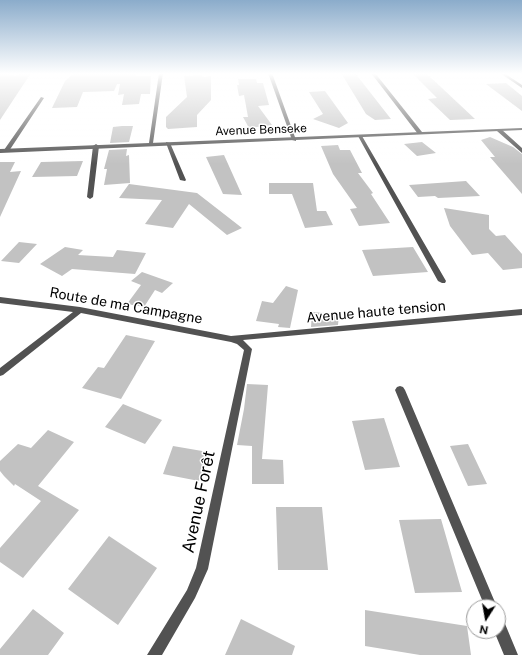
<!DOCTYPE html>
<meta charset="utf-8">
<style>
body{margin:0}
#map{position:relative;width:522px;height:655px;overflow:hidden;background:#fff;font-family:"Public Sans",sans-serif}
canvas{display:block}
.north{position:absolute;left:466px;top:599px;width:40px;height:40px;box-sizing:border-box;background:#fff;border:1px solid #999;border-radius:50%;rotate:191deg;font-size:11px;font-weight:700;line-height:16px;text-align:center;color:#000}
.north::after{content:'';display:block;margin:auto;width:14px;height:18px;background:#000;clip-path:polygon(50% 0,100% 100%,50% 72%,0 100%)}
</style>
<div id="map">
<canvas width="522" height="655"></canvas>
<div class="north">N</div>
</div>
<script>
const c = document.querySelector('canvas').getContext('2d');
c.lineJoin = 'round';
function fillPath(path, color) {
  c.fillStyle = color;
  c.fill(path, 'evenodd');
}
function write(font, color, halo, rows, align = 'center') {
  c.font = font + ' "Public Sans",sans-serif';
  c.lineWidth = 3;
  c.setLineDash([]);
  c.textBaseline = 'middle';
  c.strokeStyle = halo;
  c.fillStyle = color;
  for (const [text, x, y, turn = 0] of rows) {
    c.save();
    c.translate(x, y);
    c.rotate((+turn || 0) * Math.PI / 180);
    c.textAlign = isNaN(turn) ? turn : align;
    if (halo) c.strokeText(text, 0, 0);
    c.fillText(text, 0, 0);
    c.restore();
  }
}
fillPath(new Path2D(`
 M0 73 17 76 21 73H31L0 120Z
 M74 73H136V76H151L150 94H141L139 104 122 105 124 94 118 95 120 84H117L114 91 83 92 77 107 52 108 65 81Z
 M341 73H355L391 119 375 120 366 114Z
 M414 73H426L475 119 450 120 428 99 437 98 413 74Z
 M202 75V77L211 76V100L197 115V127L168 129 166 127V117L187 97 184 76Z
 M238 79H256L257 83H263L269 105 258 106 272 125 249 128 243 117H248L244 95 239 96 237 85H239Z
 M506 83 522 96V111L486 84Z
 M325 91 348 123 339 128 313 119 323 114 309 92Z
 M122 126H133L129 142 110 143 113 127Z
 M490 137 513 147 522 154V194L490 157H495L481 140Z
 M422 142 436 153 417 156 404 144Z
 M338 145 340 150H350L362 173H358L373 193 371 194 390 223 359 226 350 209 357 208 333 174 321 146Z
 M127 149 126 156 129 155 130 183 104 185 107 169H104L109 150Z
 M224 155 242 195 223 194 206 157Z
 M83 161 77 176 32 177 41 162Z
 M0 162H15L10 172 21 171 0 217Z
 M466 181 480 196 438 198 435 196 418 197 409 185Z
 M269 183H313L317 211H326L333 225 305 228 292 194H269Z
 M129 184 197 193 242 228 227 235 189 204 173 228 145 224 162 200 119 198Z
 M444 208 489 215V229L496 236 505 235 522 254V268L503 270 488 253 472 255 450 226Z
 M19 242 37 244 19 263 1 261Z
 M65 247 83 250 78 255 113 257 117 250 146 253 135 274 72 269 62 276 40 264Z
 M413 247 428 272 373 276 362 250Z
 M142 272 173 283 162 293 155 290 144 307 127 304 141 285 131 281Z
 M286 286 298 290 290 328 278 327 279 324 256 321 262 301 273 303Z
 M312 312 339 314 338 325 311 327Z
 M126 335 155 341 121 399 82 388 98 367 104 368Z
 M247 384 268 385 262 459 283 460 284 484H252V446L237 445 244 409Z
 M123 404 162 420 145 444 105 427Z
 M384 418 400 467 365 470 352 421Z
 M48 430 74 442 38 486 79 510 23 578 0 562V548L41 501 15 484 14 486 4 476 0 471V461L18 444 31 448Z
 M468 444 487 484 468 486 450 446Z
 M173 446 208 452 199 481 163 474Z
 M276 507H322L328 570H278Z
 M441 519 462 592 415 593 399 520Z
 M109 536 157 568 118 625 68 589Z
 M33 609 64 633 48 655H0V649Z
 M365 610 467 626 471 655H420L365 646Z
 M241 619 295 646 292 655H225Z`), '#c2c2c2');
fillPath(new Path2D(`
 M159 73H163L153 143 151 144 149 143Z
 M268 73H272L296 140V141L292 140Z
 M371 73H375L422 132V134H418Z
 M500 73H504L522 85V88Z
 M41 97 44 98 9 151H5L4 150Z
 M497 129H501L522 148V153L497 131Z
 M358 135 362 136 446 281 445 283H442L438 281 358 136Z
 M166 142 170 143 186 180 185 181 180 180 166 143Z
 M96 144 99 146 93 197 90 199 87 197 93 146Z
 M0 297 80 307 231 336 522 309V315L243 340 252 349 208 569 195 598 162 655H147L187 590 196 568 244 350 237 344 231 342 81 313 3 375 0 376V368L73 312 0 303Z
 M400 386 403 387 405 390 497 607H485L395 390 397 387Z
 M498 618 503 619 518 655H504L494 631H498Z`), '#525252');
fillPath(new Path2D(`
 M522 128V130L0 153V149Z`), '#525252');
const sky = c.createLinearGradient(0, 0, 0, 164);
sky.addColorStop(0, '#8baccb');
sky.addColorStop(0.45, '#fff');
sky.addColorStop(1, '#ffffff00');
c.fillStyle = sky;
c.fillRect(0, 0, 522, 164);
write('12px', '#000', '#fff', [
 ["Avenue Benseke",261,130,-2]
]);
write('14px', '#000', '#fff', [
 ["Route de ma Campagne",126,306,10],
 ["Avenue haute tension",376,312,-5]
]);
write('17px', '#000', '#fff', [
 ["Avenue Forêt",199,502,-78]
]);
</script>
